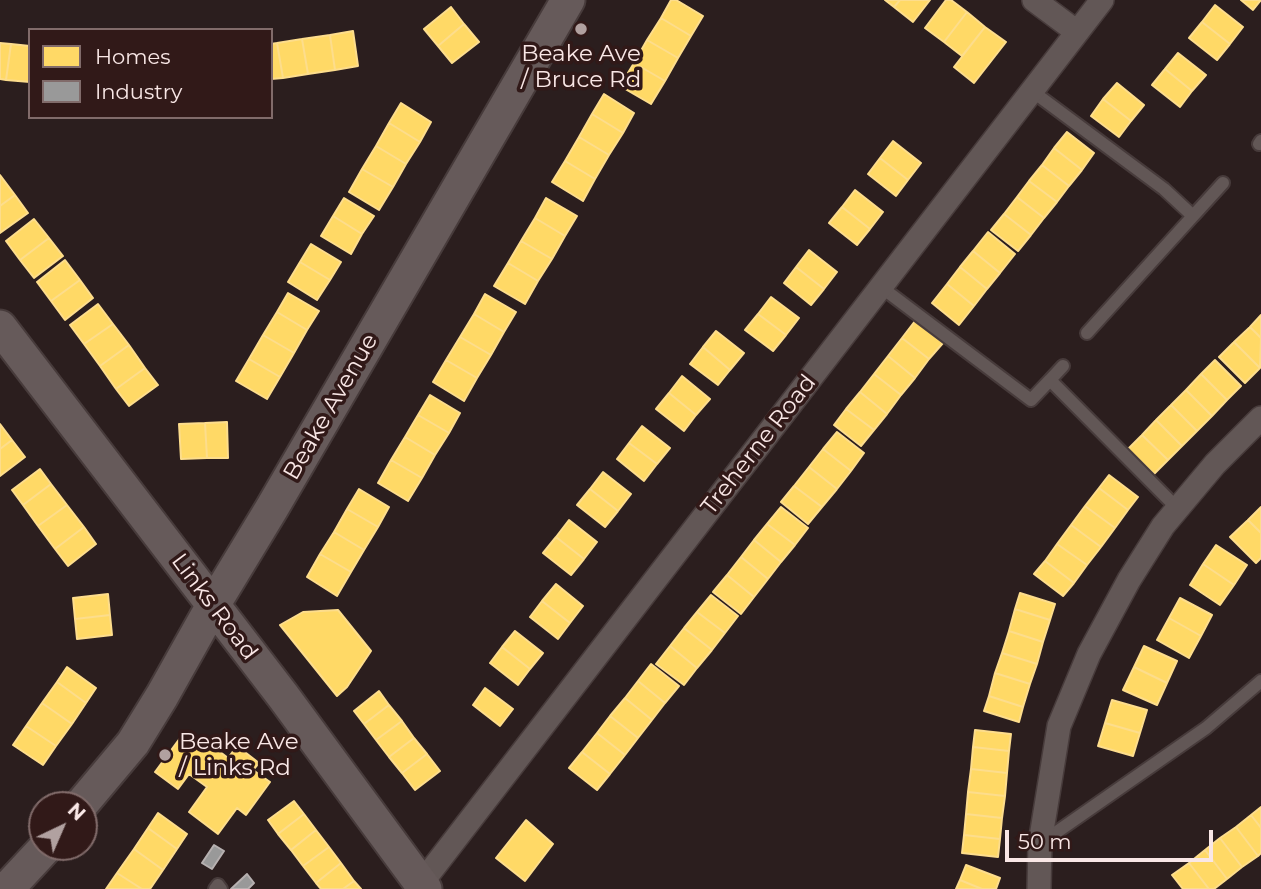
<!DOCTYPE html>
<style>
body{margin:0}
#map{position:relative;width:1261px;height:889px;overflow:hidden;background:#2b1e1e;font-family:Montserrat,sans-serif}
canvas{display:block}
.legend{position:absolute;left:28px;top:28px;width:245px;height:91px;box-sizing:border-box;background:#311918;border:2px solid #816b6a;margin:0;padding:9px 12px;list-style:none;font-size:21px;color:#f9e7e6}
.legend li{display:flex;align-items:center;gap:14px;height:35px}
.legend b{width:35px;border:2px solid #816b6a}
.north{position:absolute;left:28px;top:791px;width:70px;height:70px;box-sizing:border-box;background:#311918;border:2px solid #816b6a;border-radius:50%;rotate:44deg;font-size:19px;font-weight:700;line-height:28px;text-align:center;color:#f9e7e6}
.north::after{content:'';display:block;margin:auto;width:24px;height:32px;background:#b1a1a0;clip-path:polygon(50% 0,100% 100%,50% 72%,0 100%)}
.scale{position:absolute;left:1005px;top:830px;width:208px;height:32px;box-sizing:border-box;border:4px solid #f9e7e6;border-top:0;padding-left:9px;font-size:21px;line-height:24px;white-space:nowrap;color:#f9e7e6;-webkit-text-stroke:5px #311918;paint-order:stroke}
</style>
<div id="map">
<canvas width="1261" height="889"></canvas>
<ul class="legend">
<li><b style="height:19px;background:#ffd966"></b>Homes</li>
<li><b style="height:19px;background:#999"></b>Industry</li>
</ul>
<div class="north">N</div>
<div class="scale">50 m</div>
</div>
<script>
const c = document.querySelector('canvas').getContext('2d');
c.lineJoin = 'round';
function fillPath(path, color) {
  c.fillStyle = color;
  c.fill(path, 'evenodd');
}
function strokePath(path, color, width, dash) {
  c.strokeStyle = color;
  c.lineWidth = width;
  c.lineCap = dash ? 'butt' : 'round';
  c.setLineDash(dash || []);
  c.stroke(path);
}
function write(font, color, halo, rows, align = 'center') {
  c.font = font + ' Montserrat,sans-serif';
  c.lineWidth = 7;
  c.setLineDash([]);
  c.textBaseline = 'middle';
  c.strokeStyle = halo;
  c.fillStyle = color;
  for (const [text, x, y, turn = 0] of rows) {
    c.save();
    c.translate(x, y);
    c.rotate((+turn || 0) * Math.PI / 180);
    c.textAlign = isNaN(turn) ? turn : align;
    if (halo) c.strokeText(text, 0, 0);
    c.fillText(text, 0, 0);
    c.restore();
  }
}
const homes = new Path2D(`
 M671 0H676L703 16 691 36 661 18Z
 M885 0H900L894 7Z
 M900 0H930L913 22 894 7Z
 M946 0H951L967 12 944 42 925 28Z
 M1241 0H1261L1253 10Z
 M1215 5 1243 27 1230 44 1202 22Z
 M451 7 464 24 438 46 424 29Z
 M967 12 985 27 962 56 944 42Z
 M661 18 691 36 678 58 647 40Z
 M1202 22 1230 44 1217 60 1189 38Z
 M464 24 479 42 452 63 438 46Z
 M985 27 1006 42 974 83 954 67Z
 M353 31 358 66 335 70 330 35Z
 M330 35 335 70 308 74 302 39Z
 M302 39 308 74 283 78 277 43Z
 M647 40 678 58 665 81 634 63Z
 M0 43 11 44 6 80 0 79Z
 M277 43 283 78 271 79V44Z
 M11 44 30 46V82L6 80Z
 M1178 53 1206 75 1192 91 1165 69Z
 M634 63 665 81 651 104 620 86Z
 M1165 69 1192 91 1180 107 1152 85Z
 M1117 83 1144 105 1131 121 1103 99Z
 M604 94 634 113 623 133 592 114Z
 M1103 99 1131 121 1119 137 1091 116Z
 M401 103 431 122 420 142 389 123Z
 M592 114 623 133 609 155 579 137Z
 M389 123 420 142 406 164 376 146Z
 M1067 132 1094 153 1082 170 1054 148Z
 M579 137 609 155 595 179 565 161Z
 M893 141 921 163 908 180 880 158Z
 M376 146 406 164 393 187 362 169Z
 M1054 148 1082 170 1069 186 1042 165Z
 M880 158 908 180 896 196 868 174Z
 M565 161 595 179 583 201 552 182Z
 M1042 165 1069 186 1057 202 1029 181Z
 M362 169 393 187 379 210 349 192Z
 M0 175 15 195 0 206Z
 M1029 181 1057 202 1044 218 1017 197Z
 M855 190 883 212 870 229 842 207Z
 M15 195 28 213 0 233V206Z
 M1017 197 1044 218 1031 235 1004 214Z
 M344 198 374 216 362 234 333 216Z
 M546 198 577 216 565 236 535 218Z
 M842 207 870 229 857 245 829 223Z
 M1004 214 1031 235 1018 251 991 230Z
 M333 216 362 234 351 254 321 236Z
 M535 218 565 236 552 259 521 241Z
 M34 219 49 238 20 260 6 241Z
 M988 232 1015 254 1000 273 973 251Z
 M49 238 63 256 34 278 20 260Z
 M521 241 552 259 538 281 508 263Z
 M311 244 341 262 330 280 300 262Z
 M809 250 837 272 824 289 796 267Z
 M973 251 1000 273 987 289 960 267Z
 M65 260 80 280 51 301 37 282Z
 M300 262 330 280 317 300 288 282Z
 M508 263 538 281 525 304 494 286Z
 M796 267 824 289 811 305 784 283Z
 M960 267 987 289 974 306 947 284Z
 M80 280 93 298 65 320 51 301Z
 M947 284 974 306 959 325 932 303Z
 M288 293 319 311 307 330 277 312Z
 M485 294 516 312 504 332 474 314Z
 M771 297 799 318 786 335 758 314Z
 M98 304 113 324 84 344 70 325Z
 M277 312 307 330 294 353 263 335Z
 M474 314 504 332 491 355 460 337Z
 M758 314 786 335 773 351 745 330Z
 M1261 315V338L1250 327Z
 M915 321 943 343 929 359 902 338Z
 M113 324 129 345 100 366 84 344Z
 M1250 327 1261 338 1260 368 1234 342Z
 M716 331 744 353 730 370 703 347Z
 M263 335 294 353 280 377 249 359Z
 M460 337 491 355 477 378 446 360Z
 M902 338 929 359 915 378 888 356Z
 M1234 342 1260 368 1245 383 1219 357Z
 M129 345 145 368 116 389 100 366Z
 M703 347 730 370 718 385 690 364Z
 M888 356 915 378 901 395 874 374Z
 M249 359 280 377 267 399 236 381Z
 M446 360 477 378 464 401 433 382Z
 M1215 360 1241 386 1227 400 1201 374Z
 M145 368 158 385 129 406 116 389Z
 M874 374 901 395 887 414 860 392Z
 M1201 374 1227 400 1212 416 1186 390Z
 M682 376 710 399 696 415 669 393Z
 M1186 390 1212 416 1197 431 1171 405Z
 M860 392 887 414 874 430 846 409Z
 M669 393 696 415 684 431 656 409Z
 M430 395 460 413 449 433 418 415Z
 M1171 405 1197 431 1182 446 1156 420Z
 M846 409 874 430 861 446 834 425Z
 M418 415 449 433 435 455 405 437Z
 M1156 420 1182 446 1168 460 1142 435Z
 M227 422 228 458H207L205 423Z
 M205 423 207 458 181 459 179 424Z
 M0 424 12 440 0 449Z
 M642 426 670 448 657 464 629 443Z
 M837 432 864 453 851 471 823 449Z
 M1142 435 1168 460 1154 474 1128 449Z
 M405 437 435 455 422 478 391 460Z
 M12 440 25 457 0 476V449Z
 M629 443 657 464 644 481 617 459Z
 M823 449 851 471 837 489 809 467Z
 M391 460 422 478 408 501 378 483Z
 M809 467 837 489 822 507 794 486Z
 M40 469 51 484 23 505 12 490Z
 M603 472 631 494 618 511 590 489Z
 M1109 475 1138 497 1128 510 1099 488Z
 M51 484 67 505 38 526 23 505Z
 M794 486 822 507 808 524 781 502Z
 M1099 488 1128 510 1115 528 1085 506Z
 M359 489 389 507 378 527 347 509Z
 M590 489 618 511 605 527 577 505Z
 M67 505 84 527 55 549 38 526Z
 M1085 506 1115 528 1101 547 1071 525Z
 M781 507 808 528 795 545 767 524Z
 M1261 507V533L1248 520Z
 M347 509 378 527 364 550 334 532Z
 M569 520 597 542 584 559 556 537Z
 M1248 520 1261 533V558L1256 563 1230 537Z
 M767 524 795 545 781 562 754 540Z
 M1071 525 1101 547 1087 565 1057 544Z
 M84 527 96 544 68 566 55 549Z
 M334 532 364 550 351 572 320 554Z
 M556 537 584 559 571 575 543 553Z
 M754 540 781 562 768 579 741 557Z
 M1057 544 1087 565 1074 583 1045 561Z
 M1216 545 1247 565 1234 585 1203 564Z
 M320 554 351 572 337 596 307 577Z
 M741 557 768 579 754 597 727 575Z
 M1045 561 1074 583 1063 596 1034 574Z
 M1203 564 1234 585 1220 605 1190 585Z
 M727 575 754 597 741 614 713 592Z
 M556 584 583 606 570 623 542 601Z
 M1020 593 1055 604 1050 620 1015 609Z
 M108 594 110 615 75 619 73 598Z
 M711 595 738 616 725 633 697 612Z
 M1180 598 1212 615 1201 636 1169 618Z
 M542 601 570 623 558 639 530 617Z
 M1015 609 1050 620 1043 642 1009 631Z
 M338 610 371 651 347 687 337 696 280 625 303 612Z
 M697 612 725 633 712 650 684 628Z
 M110 615 112 635 77 639 75 619Z
 M1169 618 1201 636 1189 658 1157 640Z
 M684 628 712 650 697 668 670 646Z
 M515 631 543 653 530 669 502 647Z
 M1009 631 1043 642 1037 664 1002 653Z
 M670 646 697 668 684 685 656 664Z
 M1144 646 1177 661 1167 683 1134 667Z
 M502 647 530 669 518 685 490 663Z
 M1002 653 1037 664 1030 684 995 673Z
 M651 664 679 686 665 703 638 681Z
 M67 667 96 688 86 703 57 682Z
 M1134 667 1167 683 1157 705 1123 690Z
 M995 673 1030 684 1023 707 989 696Z
 M638 681 665 703 652 720 625 698Z
 M57 682 86 703 72 724 42 703Z
 M485 688 513 709 500 726 473 705Z
 M379 691 389 705 364 724 354 711Z
 M989 696 1023 707 1019 722 984 711Z
 M625 698 652 720 638 738 610 716Z
 M1112 700 1147 710 1140 733 1105 723Z
 M42 703 72 724 56 746 26 726Z
 M389 705 402 721 376 740 364 724Z
 M610 716 638 738 625 755 597 733Z
 M402 721 414 738 389 757 376 740Z
 M1105 723 1140 733 1133 756 1098 746Z
 M26 726 56 746 43 765 13 745Z
 M975 730 1011 734 1009 751 973 747Z
 M597 733 625 755 610 774 582 752Z
 M183 734 197 745 202 738 228 758 237 746 259 763 253 770 270 782 246 815 237 808 218 834 189 812 207 787 189 774 178 789 155 772Z
 M414 738 427 754 402 773 389 757Z
 M973 747 1009 751 1007 773 971 769Z
 M582 752 610 774 597 790 569 768Z
 M427 754 440 771 415 790 402 773Z
 M971 769 1007 773 1005 796 968 792Z
 M968 792 1005 796 1002 818 966 814Z
 M294 801 304 814 278 834 268 820Z
 M1261 807V828L1251 815Z
 M158 813 187 834 177 849 148 828Z
 M304 814 316 830 291 850 278 834Z
 M966 814 1002 818 1000 839 964 835Z
 M1251 815 1261 828V853L1258 856 1236 827Z
 M526 820 553 844 525 881 496 858Z
 M1236 827 1258 856 1242 867 1220 838Z
 M148 828 177 849 163 870 134 849Z
 M316 830 329 847 303 866 291 850Z
 M964 835 1000 839 998 857 962 853Z
 M1220 838 1242 867 1227 879 1205 850Z
 M329 847 341 863 316 883 303 866Z
 M134 849 163 870 150 889H142L117 873Z
 M1205 850 1227 879 1214 889H1209L1189 863Z
 M341 863 354 881 343 889H321L316 883Z
 M1189 863 1209 889H1183L1172 875Z
 M966 865 1000 878 996 889H982L960 880Z
 M117 873 142 889H106Z
 M960 880 982 889H956Z
 M354 881 361 889H343Z`);
fillPath(homes, '#ffd966');
strokePath(homes, '#fddd8c', 2);
const industry = new Path2D(`
 M214 845 224 851 212 869 202 863Z
 M247 874 254 883 248 889H231Z`);
fillPath(industry, '#999');
strokePath(industry, '#b6b0b0', 2);
const lane = new Path2D(`
 M1032 91 1164 189 1193 216 1087 333
 M1259 144 1261 141
 M1193 216 1223 183
 M881 287 1031 400 1050 380
 M1063 366 1050 380 1178 509
 M1041 843 1206 728 1261 681
 M215 889 218 885 221 889`);
const street = new Path2D(`
 M1034 0 1077 32
 M417 889 1102 0
 M1039 889 1040 843 1059 726 1089 654 1129 580 1163 526 1215 464 1261 418`);
const secondary = new Path2D(`
 M0 327 283 696 425 889
 M81 805 133 743 162 696 212 607 272 508 568 0
 M7 889 46 847`);
strokePath(lane, '#473b3b', 16);
strokePath(street, '#473b3b', 26);
strokePath(secondary, '#473b3b', 37);
strokePath(lane, '#625756', 12);
strokePath(street, '#625756', 23);
strokePath(secondary, '#665a5a', 33);
for (const [x, y, r, color] of [
 [581,29,7,"#b1a1a0"],
 [165,755,7,"#b1a1a0"]
]) {
  const dot = new Path2D();
  dot.arc(x, y, r, 0, 2 * Math.PI);
  c.fillStyle = color;
  c.fill(dot);
  strokePath(dot, '#311918', 2.5);
}
write('23px', '#f9e7e6', '#311918', [
 ["Beake Ave",581,54],
 ["/ Bruce Rd",581,80],
 ["Beake Ave",179,742,"left"],
 ["/ Links Rd",179,768,"left"]
]);
write('23px', '#f9e7e6', '#311918', [
 ["Beake Avenue",331,407,-60],
 ["Treherne Road",759,445,-52],
 ["Links Road",214,607,53]
]);
</script>
